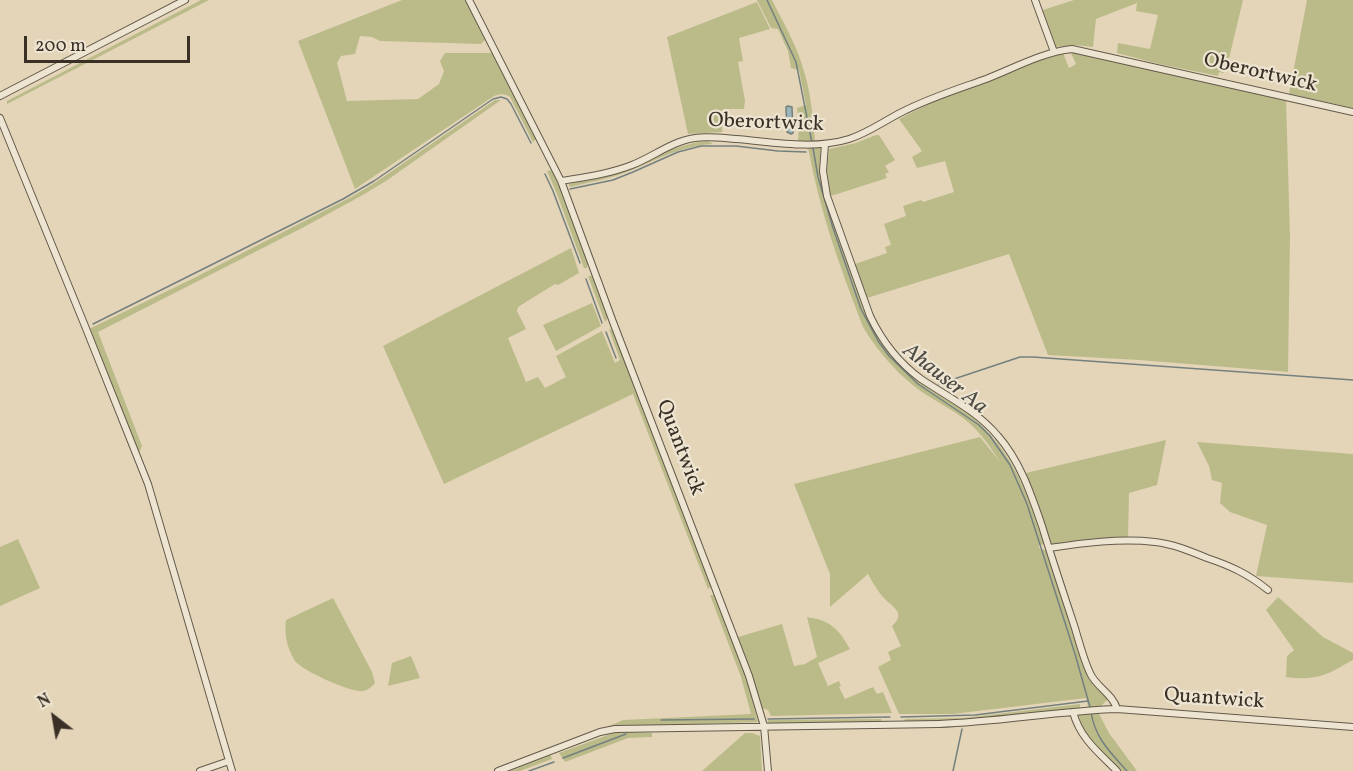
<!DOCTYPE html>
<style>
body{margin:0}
#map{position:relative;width:1353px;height:771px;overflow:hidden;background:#e4d5b8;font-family:Vollkorn,serif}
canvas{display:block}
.north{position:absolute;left:24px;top:687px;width:60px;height:60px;-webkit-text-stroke:4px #ede4d1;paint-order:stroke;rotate:329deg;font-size:16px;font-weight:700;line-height:24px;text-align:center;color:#3a3026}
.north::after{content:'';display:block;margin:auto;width:21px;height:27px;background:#3a3026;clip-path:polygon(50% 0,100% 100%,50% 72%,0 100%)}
.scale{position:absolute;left:24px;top:36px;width:166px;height:27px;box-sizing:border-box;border:3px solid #3a3026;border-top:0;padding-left:8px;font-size:18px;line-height:21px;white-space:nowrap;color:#3a3026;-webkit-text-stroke:4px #ede4d1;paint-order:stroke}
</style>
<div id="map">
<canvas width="1353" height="771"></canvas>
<div class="north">N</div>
<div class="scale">200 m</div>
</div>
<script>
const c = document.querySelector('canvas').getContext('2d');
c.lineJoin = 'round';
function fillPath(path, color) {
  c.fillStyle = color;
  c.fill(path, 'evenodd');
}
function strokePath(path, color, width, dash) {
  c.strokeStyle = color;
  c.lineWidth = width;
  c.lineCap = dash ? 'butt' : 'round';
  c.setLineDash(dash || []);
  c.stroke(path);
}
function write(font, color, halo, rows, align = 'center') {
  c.font = font + ' Vollkorn,serif';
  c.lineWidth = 4.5;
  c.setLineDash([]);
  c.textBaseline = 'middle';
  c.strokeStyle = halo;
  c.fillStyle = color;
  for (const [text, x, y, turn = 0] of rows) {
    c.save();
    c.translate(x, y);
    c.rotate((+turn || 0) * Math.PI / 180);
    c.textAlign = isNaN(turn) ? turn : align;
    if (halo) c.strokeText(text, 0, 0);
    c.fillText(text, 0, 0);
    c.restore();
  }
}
fillPath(new Path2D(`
 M201 0H209L7 104V101Z
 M402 0H465L485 40 481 44 380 41 372 37 360 36 355 54 341 56 337 63 347 101 418 99 439 84 444 71 440 61 445 53H493L536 139 533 142 510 97C504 93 500 94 494 96L355 189 298 41Z
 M757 0H772C783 22 796 44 803 68 811 92 813 118 815 142L798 141 799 127 797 108 806 105 799 70 791 68 788 51 778 29 771 28Z
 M1074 0H1243L1226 71 1223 73 1219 72 1218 76 1159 64 1117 53 1118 43 1150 49 1158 15 1136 11 1137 3 1096 19 1093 47 1075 45 1056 47 1043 10Z
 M1307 0H1353V108L1289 94Z
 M757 2 770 29 739 38 743 61 738 62 745 101 744 109H723L722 132 688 134 667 37Z
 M1070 51 1286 100 1290 236 1288 372 1139 360 1048 355 1009 254 867 298 855 264 887 253 885 247 891 245 884 224 906 216 903 206 921 200 923 202 954 192 945 161 917 168 912 157 922 151 899 119 943 97 1047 56 1063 53 1069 68 1076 64Z
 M495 100H501L386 181 361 196 304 227 98 332 142 446 139 453 89 329 196 277 353 196 376 182Z
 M876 135H879L895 160 885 166 889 172 885 174 887 178 831 196 827 170 829 149 856 143Z
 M708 141 713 144C679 146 660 159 629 171 610 179 590 182 570 187L569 185V184C589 180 609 177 628 169 657 157 676 144 708 141Z
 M821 146 819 169 822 186 863 308C880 344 898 369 932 391 951 403 972 414 987 431 1018 464 1030 502 1044 544L1038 546 1041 550 1048 549 1093 683 1108 699 1100 707H1088L1086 698 953 714H899L878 667 891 660 888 652 901 646 892 626C908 612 890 606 882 596 876 589 872 581 868 574L830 607V574L794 484 980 437 1000 462C991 448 981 433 968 422 952 408 931 400 914 386 894 370 876 349 863 327 840 268 819 209 808 147Z
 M552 170 562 193 588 264 587 268H584L557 194 547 171Z
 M571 248 579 273 558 285 555 284 518 307 517 311 526 329 508 338 526 382 538 377 545 388 566 377 556 356 602 331 615 363 620 360 609 329H610L613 331 711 587 708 589 633 394 444 484 383 346Z
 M588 276H592L608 318 605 322Z
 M592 303 601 326 556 351 543 325Z
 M1166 440 1157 485 1129 493 1128 538H1099L1052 545 1026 473Z
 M1197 442 1353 454V583L1256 576 1267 525 1230 512 1220 503 1222 483 1212 480 1209 466Z
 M18 539 40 588 0 606V547Z
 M710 595H714L747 681 758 722 607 727 623 720 751 714 741 677Z
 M1278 597 1323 637 1353 653V660C1344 664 1335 671 1326 674 1313 679 1299 679 1286 677L1287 656 1294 650 1266 610Z
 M333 598 372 672 375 683C371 688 365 692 359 691 346 690 303 671 295 661 287 649 284 633 286 620Z
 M807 617C830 620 839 629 850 649L818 663 828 686 839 681 841 686 839 687 845 699 873 687 877 694 883 692 892 713 771 716 768 710 762 708 738 637 782 624 794 666 805 664 817 657Z
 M411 656 420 678 388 686 392 663Z
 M1080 704V708L979 719 904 723 905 719 963 718Z
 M1098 712 1109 733 1137 771H1122C1105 755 1083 736 1078 713Z
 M881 719 882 722 768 724V720Z
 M616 732 652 733V737L628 738 565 762 559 753Z
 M745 733H752L760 736 762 771H702Z
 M550 754 552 759 520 771H505Z`), '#bbbb8a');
const water = new Path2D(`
 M788 106 792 107 793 133 791 134 787 132 786 107Z`);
fillPath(water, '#9bb6ba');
strokePath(water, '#74807f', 1.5);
strokePath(new Path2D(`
 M767 0 796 62 812 143
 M813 148 818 177 833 228 861 309 878 341 889 356 918 384 979 425 990 436 1010 465 1027 504 1075 654 1090 707
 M545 174 553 191 580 263
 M570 189 613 180 633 172 678 152 701 146H736L778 151 806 152
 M586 279 602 323
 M93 324 343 199 374 181 493 99 501 97 507 99 511 104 531 143
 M606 332 616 358
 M939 384 1020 357H1033L1353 380
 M1091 712C1095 738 1110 752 1127 771
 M901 717 975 715 1088 701
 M768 719 890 717
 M661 720 754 719
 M563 758 626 734
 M529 771 554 762
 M953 771 962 729`), '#74807f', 1.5);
const minor = new Path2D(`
 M469 0 561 181 613 322 749 676 764 726 768 771
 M1035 0 1054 52
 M0 96 185 0
 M0 118 85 326 148 484 232 771
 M825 144 823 171 827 196 870 316C882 341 899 363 921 379 948 397 977 411 998 436 1020 461 1031 494 1042 526 1052 559 1063 592 1074 625 1079 641 1083 658 1090 673 1096 687 1113 694 1117 709
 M561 181C585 177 609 174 632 165 653 157 672 141 695 138 708 136 722 138 736 139 773 142 813 150 849 139 868 133 884 121 902 112 929 98 958 89 986 79 1014 68 1043 52 1072 49L1353 112
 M1049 548C1083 543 1120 538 1155 542 1173 544 1190 551 1207 558 1231 566 1248 574 1268 590
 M1073 712C1080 738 1098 752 1117 771
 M200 771 229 761
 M498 771 600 732 615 729 939 724C998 722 1057 711 1117 709L1353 727`);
strokePath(minor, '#64594a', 8);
strokePath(minor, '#ede4d1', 6);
write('21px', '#3a3026', '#ede4d1', [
 ["Oberortwick",1260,74,13],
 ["Oberortwick",766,124,2],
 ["Quantwick",679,448,69],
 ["Quantwick",1214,700,4]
]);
write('italic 22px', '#4d4b44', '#ede4d1', [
 ["Ahauser Aa",944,380,38]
]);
</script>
